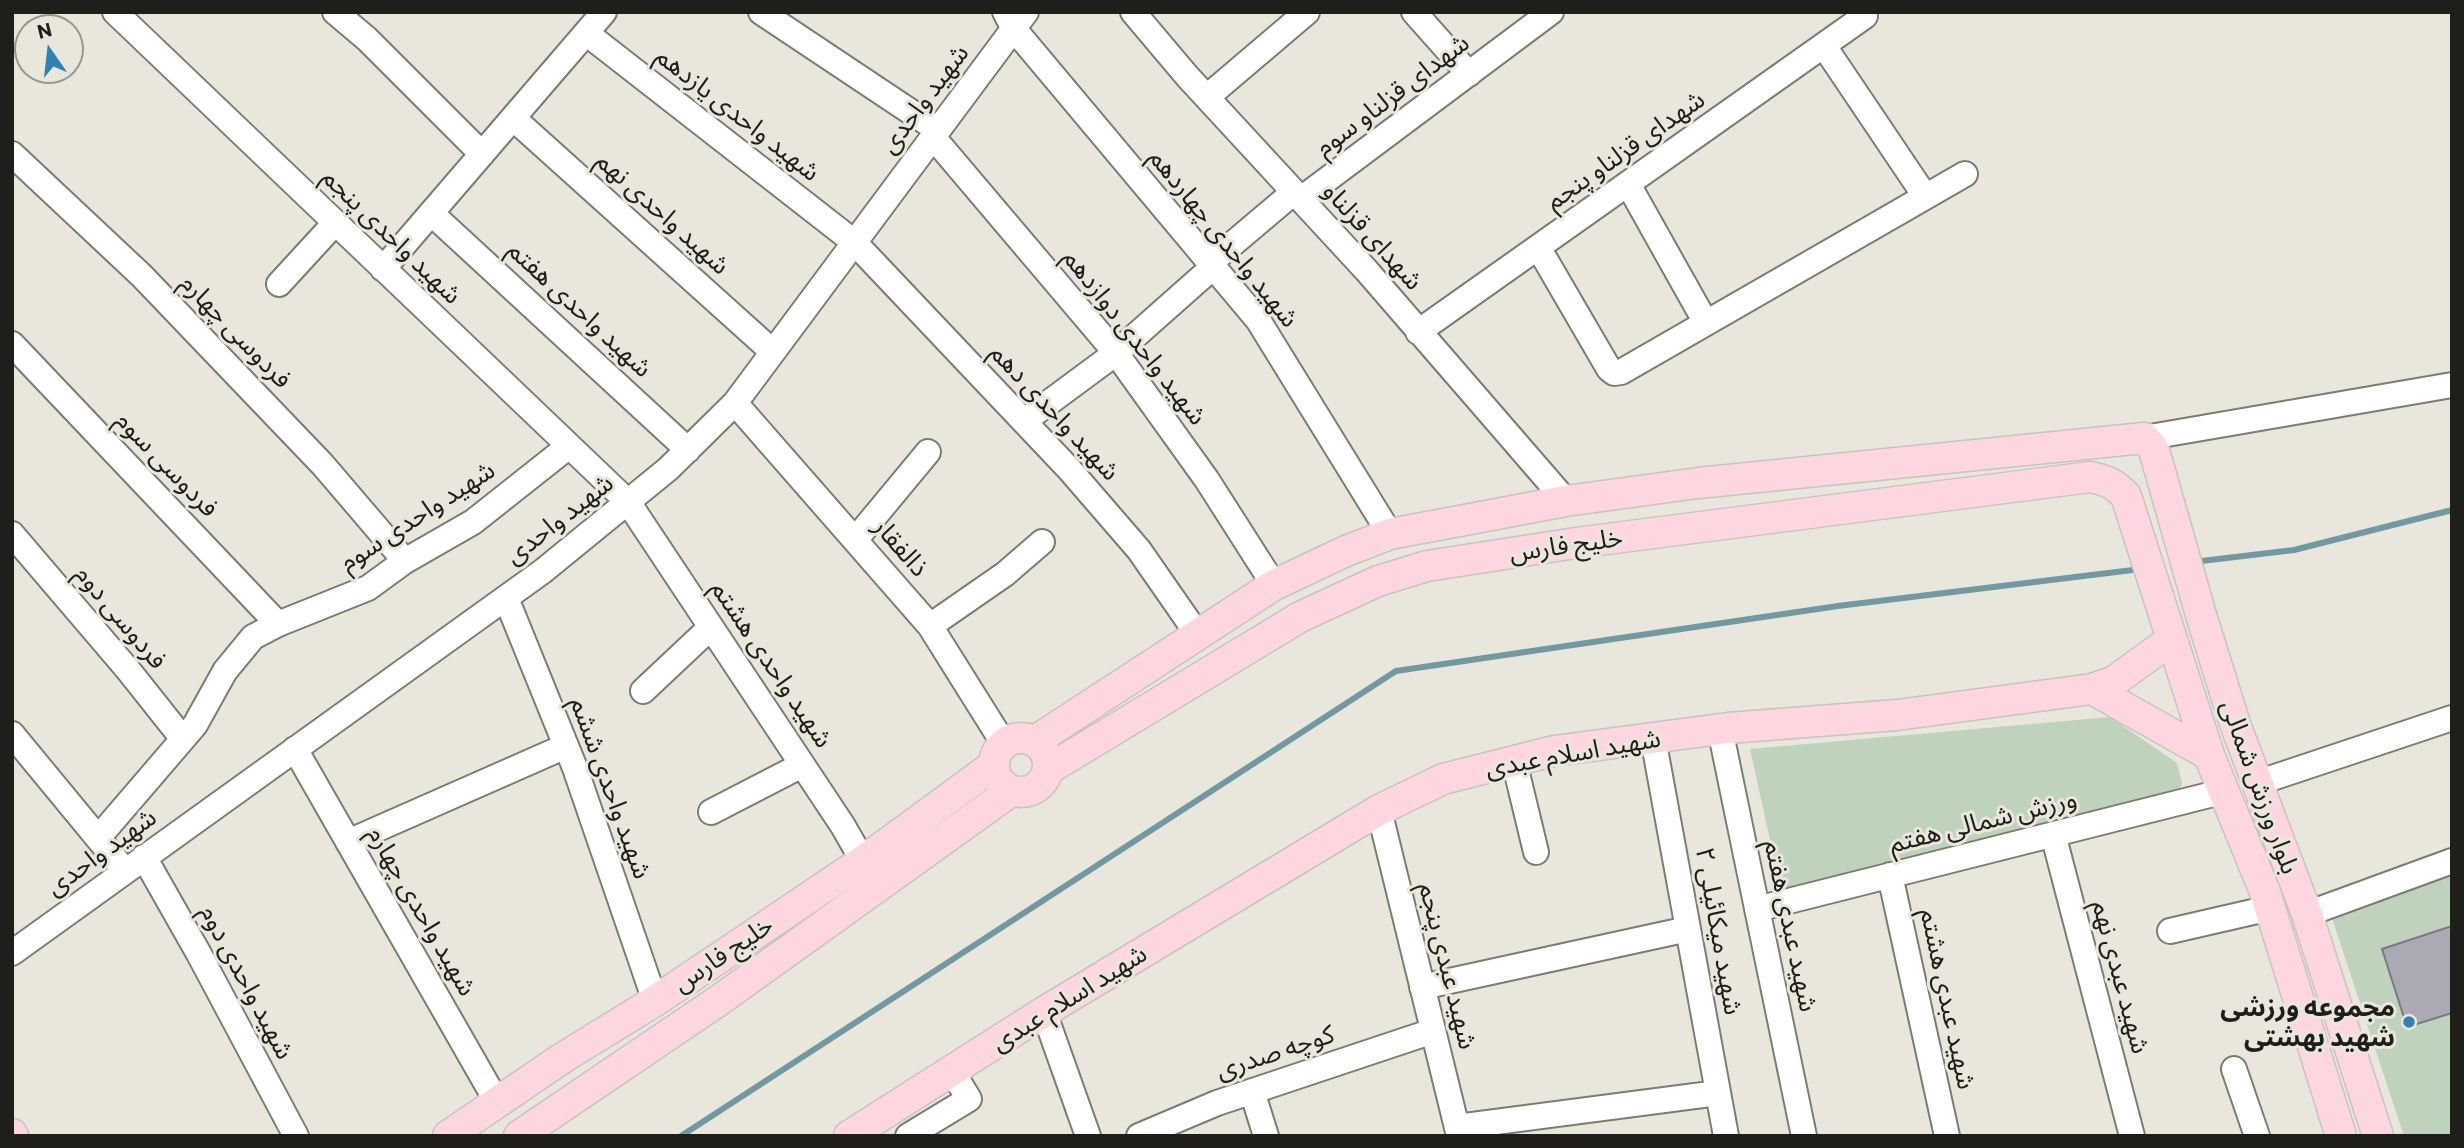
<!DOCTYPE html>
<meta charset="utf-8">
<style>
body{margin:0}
#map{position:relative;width:2464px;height:1148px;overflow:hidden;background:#e9e7dc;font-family:Commissioner,sans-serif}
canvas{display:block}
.frame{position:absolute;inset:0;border:14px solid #1f1e1a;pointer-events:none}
.north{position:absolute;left:14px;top:14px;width:70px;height:70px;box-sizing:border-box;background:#e9e7dc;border:2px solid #98978e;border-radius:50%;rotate:346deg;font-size:19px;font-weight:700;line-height:28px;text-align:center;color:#1f1e1a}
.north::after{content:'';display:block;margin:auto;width:24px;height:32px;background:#3281b3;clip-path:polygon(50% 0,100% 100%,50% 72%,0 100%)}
</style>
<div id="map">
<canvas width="2464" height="1148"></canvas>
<div class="frame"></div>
<div class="north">N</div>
</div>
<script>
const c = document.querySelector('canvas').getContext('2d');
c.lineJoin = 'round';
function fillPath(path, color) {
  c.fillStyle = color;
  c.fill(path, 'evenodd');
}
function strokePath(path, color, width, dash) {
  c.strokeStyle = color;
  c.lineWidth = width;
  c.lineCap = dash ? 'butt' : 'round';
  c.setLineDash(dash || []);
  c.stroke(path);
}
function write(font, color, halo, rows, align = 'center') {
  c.font = font + ' Commissioner,"Noto Sans Arabic",sans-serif';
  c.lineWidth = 6;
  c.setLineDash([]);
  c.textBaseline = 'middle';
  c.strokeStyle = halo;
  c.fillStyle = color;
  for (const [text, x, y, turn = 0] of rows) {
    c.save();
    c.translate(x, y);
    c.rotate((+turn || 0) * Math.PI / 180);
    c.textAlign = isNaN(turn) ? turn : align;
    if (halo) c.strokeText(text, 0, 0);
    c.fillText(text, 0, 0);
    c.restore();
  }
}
fillPath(new Path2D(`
 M2110 717 2177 763 2182 784 2175 801 1781 890 1750 749Z
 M2452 867V1136H2404L2329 909Z`), '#bfd2bb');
strokePath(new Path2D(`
 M2193 562 2294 550 2452 510
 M681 1136 1396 671 1838 606 2141 569`), '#7298a1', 6);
const building = new Path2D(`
 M2452 926V1013L2407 1027 2382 949Z`);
fillPath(building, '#aba9b3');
strokePath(building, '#7b7983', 2);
const minor = new Path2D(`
 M115 12 628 502 843 826 863 861
 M335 12 367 39 482 154
 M761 12 938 130
 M1005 12 1014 29 1258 320 1390 534
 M1133 12 1187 76 1367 271 1566 501
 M1414 12 1469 74
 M586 33 854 242 1069 469 1139 550 1198 635
 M1824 46 1925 196
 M1207 97 1307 12
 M513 118 773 352
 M933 137 1116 353 1207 480 1274 585
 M12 154 142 276 323 465 405 561
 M1628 184 1706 323
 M1301 199 1551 12
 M431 213 688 450
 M1538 247 1609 369 1614 373 1621 372 1965 174
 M1210 263 1294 192
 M383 269 604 12
 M279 284 335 223
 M1418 332 1865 16
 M12 344 278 624
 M735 403 930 626 1004 744
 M1024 421 1116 353 1213 267
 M2144 438 2452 385
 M12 534 129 671 183 739
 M855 540 928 452
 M506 598 575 768 655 1001
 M930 626 1005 574 1042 542
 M643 691 711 627
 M1720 729 1804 1136
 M12 734 125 871
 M1653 738 1726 1136
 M295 749 497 1102
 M1514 761 1536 852
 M2257 783 2452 718
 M1379 810 1459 1136
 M711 812 802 765
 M2053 834 2132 1136
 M98 838 195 725 225 671 253 637 278 624 368 588 405 561 473 522 569 446
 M348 842 566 746
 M144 857 199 954 296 1136
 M1890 875 1947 1136
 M1757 909 2225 791
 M2307 914 2452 861
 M2170 931 2270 908
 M12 953 543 571 668 469 735 403 1026 12
 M1422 987 1688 929
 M1044 1012 1088 1136
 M2234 1069 2257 1136
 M1252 1091 1266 1136
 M1457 1127 1718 1093
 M908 1136 969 1099 952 1071
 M1139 1136 1217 1103 1433 1031`);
const major = new Path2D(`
 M2092 689 2209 755
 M994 765a27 27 0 1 1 54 0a27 27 0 1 1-54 0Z
 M1035 741 1274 585 1346 551 1390 534 1566 501 1698 483 2144 438 2153 448 2156 457 2201 615 2235 724 2307 914 2378 1136
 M1049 769 1300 617 1378 581 1427 566 1576 543 2090 477C2106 480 2115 484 2126 496L2209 755 2265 892 2341 1136
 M12 1134 13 1136
 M448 1136 561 1059 655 1001 863 861 994 765
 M519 1136 721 999 1011 791
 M849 1136 1044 1012 1379 810 1443 779 1554 751 1728 728 1897 715 2092 689 2113 682 2171 640`);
strokePath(minor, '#7d7c72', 28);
strokePath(major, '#c5c4c3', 33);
strokePath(minor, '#fff', 24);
strokePath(major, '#fed6df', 30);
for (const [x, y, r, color] of [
 [2409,1022,7,"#3281b3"]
]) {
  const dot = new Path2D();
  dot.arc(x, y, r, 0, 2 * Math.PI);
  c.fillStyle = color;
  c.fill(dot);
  strokePath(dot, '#e9e7dc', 2.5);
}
write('26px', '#1f1e1a', '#e9e7dc', [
 ["شهدای قزلناو سوم",1392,95,-37],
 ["شهید واحدی",924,99,-53],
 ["شهید واحدی یازدهم",738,114,38],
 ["شهدای قزلناو پنجم",1625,150,-35],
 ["شهید واحدی نهم",663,213,42],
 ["شهید واحدی پنجم",392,236,44],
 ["شهدای قزلناو",1373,236,48],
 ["شهید واحدی چهاردهم",1224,238,51],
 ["شهید واحدی هفتم",580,309,43],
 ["فردوسی چهارم",236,331,46],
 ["شهید واحدی دوازدهم",1135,337,52],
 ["شهید واحدی دهم",1055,412,47],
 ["فردوسی سوم",167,464,46],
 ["شهید واحدی سوم",417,516,-33],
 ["شهید واحدی",559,519,-38],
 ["خلیج فارس",1566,545,-8],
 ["ذالفقار",901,547,49],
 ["فردوسی دوم",121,617,50],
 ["شهید واحدی هشتم",772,664,56],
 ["شهید اسلام عبدی",1573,753,-10],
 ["بلوار ورزش شمالی",2260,787,70],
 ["شهید واحدی ششم",611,788,70],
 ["ورزش شمالی هفتم",1983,821,-14],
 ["شهید واحدی",101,852,-36],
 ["شهید واحدی چهارم",422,911,60],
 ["شهید عبدی هفتم",1791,926,78],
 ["شهید میکائیلی ۲",1719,931,80],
 ["خلیج فارس",723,954,-34],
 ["شهید عبدی پنجم",1448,966,76],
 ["شهید عبدی نهم",2121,977,75],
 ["شهید واحدی دوم",247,982,62],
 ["شهید اسلام عبدی",1069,998,-32],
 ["شهید عبدی هشتم",1948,999,78],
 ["کوچه صدری",1275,1052,-18]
]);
write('bold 26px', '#1f1e1a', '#e9e7dc', [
 ["مجموعه ورزشی",2395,1007],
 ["شهید بهشتی",2395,1037]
], 'right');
</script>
